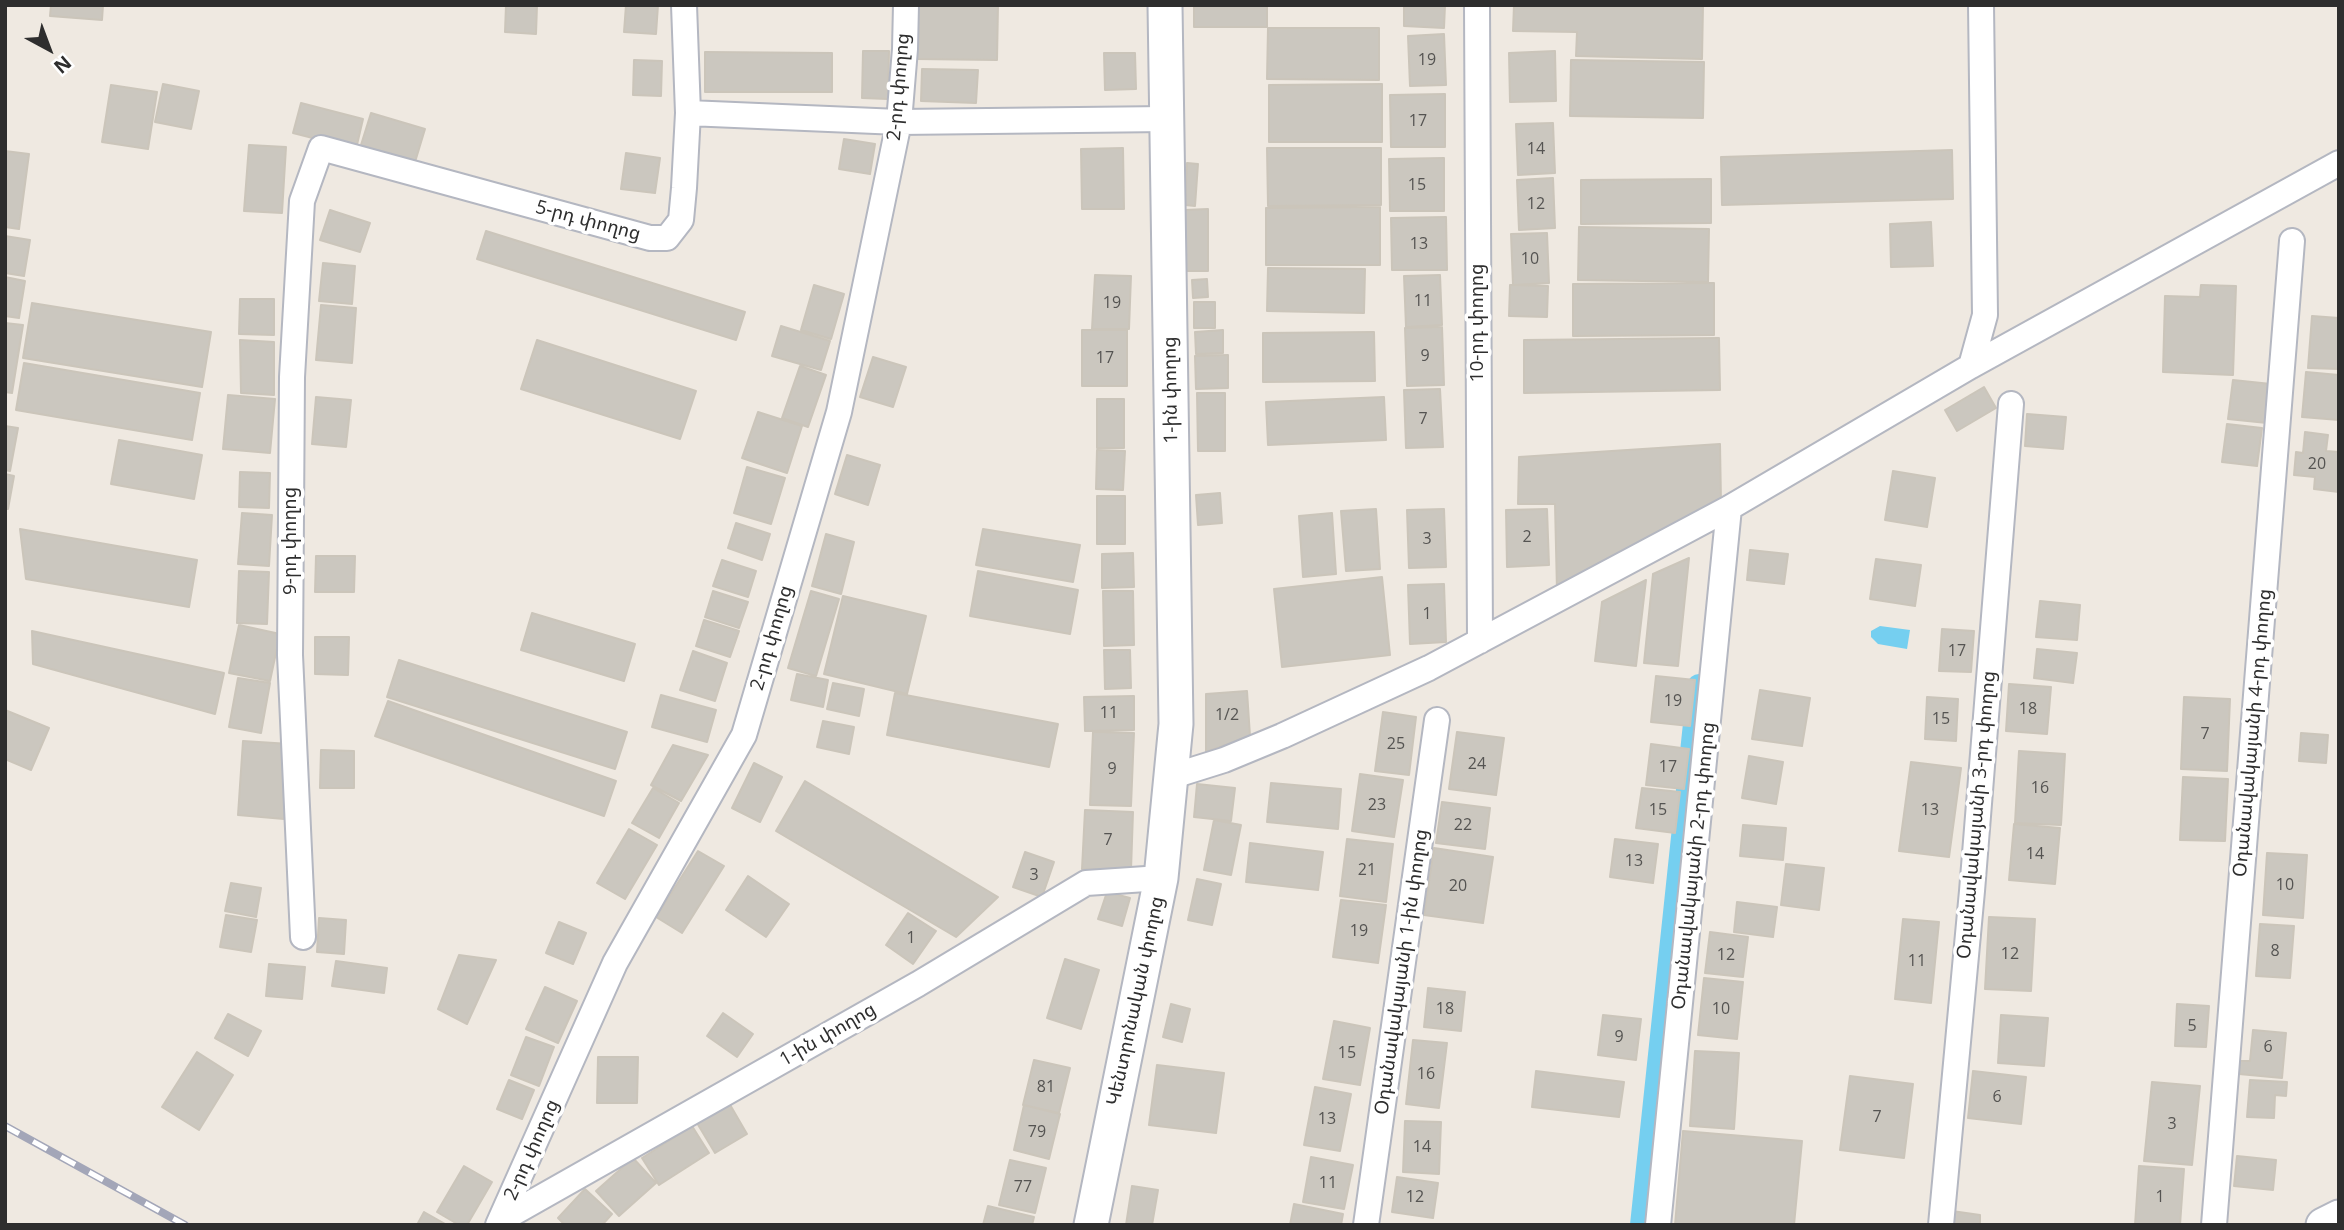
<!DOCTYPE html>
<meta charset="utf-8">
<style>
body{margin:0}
#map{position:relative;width:2344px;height:1230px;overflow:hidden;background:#efe9e1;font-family:"Open Sans",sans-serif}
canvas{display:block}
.frame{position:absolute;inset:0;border:7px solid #2e2e2e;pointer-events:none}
.north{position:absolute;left:14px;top:14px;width:70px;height:70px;-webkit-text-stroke:5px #fff;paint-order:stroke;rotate:139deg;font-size:19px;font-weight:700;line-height:28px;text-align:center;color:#2e2e2e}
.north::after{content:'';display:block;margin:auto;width:24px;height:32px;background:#2e2e2e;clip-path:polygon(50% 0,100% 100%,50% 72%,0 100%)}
</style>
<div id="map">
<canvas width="2344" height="1230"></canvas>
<div class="frame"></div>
<div class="north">N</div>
</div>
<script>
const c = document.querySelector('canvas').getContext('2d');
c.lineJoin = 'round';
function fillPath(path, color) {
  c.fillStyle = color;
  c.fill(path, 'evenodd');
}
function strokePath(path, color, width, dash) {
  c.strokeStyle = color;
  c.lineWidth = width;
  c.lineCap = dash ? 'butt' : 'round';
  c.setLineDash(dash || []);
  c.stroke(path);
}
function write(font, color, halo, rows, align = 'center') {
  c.font = font + ' "Open Sans","Noto Sans Armenian",sans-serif';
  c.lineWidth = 7;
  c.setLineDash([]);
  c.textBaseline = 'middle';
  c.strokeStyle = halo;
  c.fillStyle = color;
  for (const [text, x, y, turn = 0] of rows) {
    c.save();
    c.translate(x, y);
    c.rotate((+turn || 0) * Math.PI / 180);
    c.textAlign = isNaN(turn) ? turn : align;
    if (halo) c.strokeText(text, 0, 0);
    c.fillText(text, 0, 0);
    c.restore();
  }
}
fillPath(new Path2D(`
 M1880 626 1910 630 1907 649 1878 644 1871 637V631Z`), '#75cff0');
strokePath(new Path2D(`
 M1642 1225 1699 686`), '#75cff0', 24);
const building = new Path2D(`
 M51 5H103L102 20 50 16Z
 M506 5H537L536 34 505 32Z
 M626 5H658L656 34 624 32Z
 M917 5H998L997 60 916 59Z
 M1194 5H1267V27H1194Z
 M1404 5H1445L1444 28 1404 26Z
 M1514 5H1703L1702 59 1576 56 1577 32 1513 31Z
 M1268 28H1379V80L1267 79Z
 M1444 34 1446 85 1410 86 1408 36Z
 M863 51H889L888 99 862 98Z
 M1555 51 1556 101 1510 102 1509 53Z
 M705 52 832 53V92H705Z
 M1104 53H1135L1136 89 1105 90Z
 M634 60 662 61 661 96 633 95Z
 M1571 60 1704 62 1703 118 1570 116Z
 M922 69 978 70 976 103 921 101Z
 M163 84 199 91 191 129 155 122Z
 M1382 84V142H1269V85Z
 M111 85 157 92 148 149 102 142Z
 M1445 94V147H1391L1390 95Z
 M301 103 363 119 356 149 293 133Z
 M371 113 425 129 415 162 361 145Z
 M1553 123 1555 173 1518 175 1516 124Z
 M844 139 875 144 870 174 839 169Z
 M249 145 286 147 282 213 244 211Z
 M1123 148 1124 209H1082L1081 149Z
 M1267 148H1381V205L1268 206Z
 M1952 150 1953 199 1722 205 1721 157Z
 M5 151 29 154 19 229 5 227Z
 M626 153 660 158 655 193 621 189Z
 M1444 158V211H1390L1389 159Z
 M1187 163 1198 164 1195 206 1185 205Z
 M1553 178 1555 228 1519 230 1517 180Z
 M1711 179V223L1581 224V180Z
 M1380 207V265H1266V208Z
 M1208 209V271H1185L1184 210Z
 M330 210 370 223 360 252 320 240Z
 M1446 217 1447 270H1392L1391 218Z
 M1931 222 1933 266 1891 267 1890 224Z
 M1579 227 1709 229 1708 282 1578 280Z
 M486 231 745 312 736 340 477 259Z
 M1547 233 1549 283 1513 285 1511 234Z
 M5 236 30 240 24 276 5 273Z
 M323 263 355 266 352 304 319 301Z
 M1268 268 1365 269 1364 313 1267 311Z
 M1095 275 1131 276 1129 329H1092Z
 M1440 275 1442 325 1406 327 1404 276Z
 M5 277 25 281 19 318 5 316Z
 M1207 279 1208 297 1193 298 1192 280Z
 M1714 283V335L1573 336V284Z
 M814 285 844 294 831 339 801 330Z
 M1510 285 1548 286 1547 317 1509 316Z
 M2201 285 2236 286 2233 375 2163 372 2165 296 2200 297Z
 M240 299H274V335L239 334Z
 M1194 302H1215V328H1194Z
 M32 303 211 332 202 387 23 358Z
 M321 305 356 308 352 363 316 360Z
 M2312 316 2339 318V369L2308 368Z
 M5 323 23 325 12 393 5 392Z
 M781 326 830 341 821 370 772 356Z
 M1442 327 1444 385 1407 386 1405 328Z
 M1082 330H1127V386H1082Z
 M1223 330V353L1196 354 1195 332Z
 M1374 332 1375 381 1263 382V333Z
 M1719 338 1720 390 1524 393V340Z
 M240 340 274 342V395L241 393Z
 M537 340 696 391 680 439 521 389Z
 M1228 355V388L1196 389 1195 356Z
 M873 357 906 367 893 407 860 397Z
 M24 363 200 393 192 440 16 410Z
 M800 366 826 375 808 427 782 418Z
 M2306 372 2339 375V420L2302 417Z
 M2233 380 2271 384 2267 423 2228 419Z
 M1984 387 1996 408 1957 431 1945 410Z
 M1440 389 1443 447 1406 448 1404 390Z
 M1197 393H1225V451H1198Z
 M228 395 275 399 270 453 223 449Z
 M316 397 351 400 346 447 312 444Z
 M1384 397 1386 440 1268 445 1266 402Z
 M1097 399H1124V448H1097Z
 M758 412 802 426 787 473 742 458Z
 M2027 414 2066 417 2063 449 2025 446Z
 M2227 424 2262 428 2257 466 2222 462Z
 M5 426 18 428 10 471 5 470Z
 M2305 432 2328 435 2326 451 2339 452V492L2314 489 2315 477 2294 475 2296 452 2303 453Z
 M119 440 202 455 194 499 111 484Z
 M1720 444 1721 503 1557 591 1555 504H1518L1519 457Z
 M1097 450 1125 451 1123 490 1096 489Z
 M847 455 880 465 868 505 835 494Z
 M747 467 785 478 771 524 734 513Z
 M1893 471 1935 478 1927 527 1885 520Z
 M240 472 270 473 269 508 239 507Z
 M5 474 14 476 8 509H5Z
 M1220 493 1222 523 1198 525 1196 495Z
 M1097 496H1125V544H1097Z
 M1376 509 1380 569 1346 571 1341 511Z
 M1444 509 1446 567 1409 568 1407 510Z
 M1547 509 1549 565 1507 567 1506 510Z
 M242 513 272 515 269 566 238 564Z
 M1332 513 1336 574 1303 577 1299 516Z
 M736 523 770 534 762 560 728 548Z
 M20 529 197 560 189 607 26 579Z
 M983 529 1080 545 1073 582 976 565Z
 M826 534 854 542 841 594 812 586Z
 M1750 550 1788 554 1784 584 1747 580Z
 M1133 553 1134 587 1102 588V554Z
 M316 556H355L354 592H315Z
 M1689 558 1678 666 1644 663 1653 574Z
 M1876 559 1921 565 1915 606 1870 599Z
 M722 560 756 571 748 597 713 586Z
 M239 571 269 572 267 624 237 623Z
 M978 571 1078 590 1070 634 970 616Z
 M1382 577 1390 655 1282 667 1274 589Z
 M1646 580 1636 666 1595 661 1602 602Z
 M1444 584 1446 642 1410 644 1408 585Z
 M713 591 748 602 739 628 705 617Z
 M811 591 839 599 816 676 788 668Z
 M1103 591H1133L1134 645 1104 646Z
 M843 596 926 616 907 694 824 674Z
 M2040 601 2080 605 2077 640 2036 637Z
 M532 613 635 644 624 681 521 650Z
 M704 620 739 631 730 657 696 646Z
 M239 625 280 634 270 681 229 673Z
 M1942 629 1974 631 1971 672 1939 671Z
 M32 631 224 673 215 714 33 664Z
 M315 637H349L348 675 315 674Z
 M2037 649 2077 653 2073 683 2034 678Z
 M1104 650H1130L1131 688 1105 689Z
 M693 651 727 663 715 701 680 690Z
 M399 660 627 732 615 769 387 697Z
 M797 674 828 680 823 707 791 700Z
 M1656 676 1695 680 1690 726 1651 722Z
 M238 678 270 683 261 733 229 727Z
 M833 683 864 689 859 716 827 709Z
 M2009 684 2051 687 2047 734 2006 731Z
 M1760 690 1810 698 1802 746 1752 739Z
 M1247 691 1250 736 1206 752V694Z
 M895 693 1058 724 1049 767 887 735Z
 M661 695 716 710 707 742 652 727Z
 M1134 696V730L1085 731 1084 697Z
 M1927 697 1958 699 1956 741 1925 739Z
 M2184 697 2230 699 2227 771 2181 769Z
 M388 701 616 781 604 816 375 736Z
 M5 710 49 728 31 770 5 759Z
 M1383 712 1416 717 1409 775 1375 771Z
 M823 721 854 727 849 754 817 747Z
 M1093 732 1134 733 1131 806 1090 805Z
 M1457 732 1504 738 1496 795 1449 789Z
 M2301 733 2328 735 2326 763 2299 761Z
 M243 741 290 744 284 819 238 815Z
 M1651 744 1689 749 1684 789 1646 785Z
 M673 745 708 755 681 801 651 785Z
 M321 750 354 751V788H320Z
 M2019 751 2065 754 2061 825 2015 823Z
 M1749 756 1783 762 1776 804 1742 798Z
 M1911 762 1961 768 1949 857 1899 851Z
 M754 763 782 777 760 822 732 808Z
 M1360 774 1403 780 1394 837 1352 831Z
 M2183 777 2228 779 2225 841 2180 840Z
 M805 781 998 897 956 937 776 831Z
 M1271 783 1341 789 1338 829 1267 822Z
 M1197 784 1235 788 1231 821 1194 817Z
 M653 788 679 803 659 838 632 823Z
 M1642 788 1680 792 1675 833 1636 828Z
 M1442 802 1490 808 1485 849 1436 843Z
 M1085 810 1133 812 1131 870 1082 869Z
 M1214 820 1241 825 1231 875 1204 870Z
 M2014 824 2060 828 2055 884 2009 880Z
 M1743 825 1786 828 1783 860 1740 856Z
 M629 829 657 845 625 899 597 883Z
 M1347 839 1393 844 1386 902 1340 896Z
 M1615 839 1658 844 1653 883 1610 877Z
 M1250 843 1323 852 1318 890 1246 882Z
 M1434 848 1493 857 1483 923 1424 915Z
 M698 851 724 866 682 933 656 917Z
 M1025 852 1054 862 1042 897 1013 887Z
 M2267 853 2307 855 2303 918 2263 915Z
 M1786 864 1824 868 1819 910 1781 905Z
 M748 876 789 904 766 937 726 910Z
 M1197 879 1221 884 1212 925 1188 920Z
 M231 883 261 888 256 917 225 911Z
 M1107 892 1130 898 1122 926 1098 919Z
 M1341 900 1386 905 1378 963 1333 957Z
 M1737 902 1777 907 1773 937 1734 932Z
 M908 913 936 931 913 964 886 945Z
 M226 915 257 920 251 952 220 947Z
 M1989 917 2035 919 2031 991 1985 989Z
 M319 918 346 920 344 954 317 952Z
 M1903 919 1939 922 1931 1003 1895 999Z
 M559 922 586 933 573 964 546 953Z
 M2260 924 2294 926 2290 978 2256 976Z
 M1710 932 1748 937 1743 977 1705 973Z
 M459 955 496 960 467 1024 438 1009Z
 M1065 959 1099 970 1081 1029 1047 1018Z
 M336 961 387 968 384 993 332 986Z
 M269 964 305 967 302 999 266 996Z
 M1704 978 1743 982 1737 1039 1698 1035Z
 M545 987 577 1001 558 1043 526 1029Z
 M1428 988 1465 992 1461 1031 1424 1027Z
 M1171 1004 1190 1009 1182 1042 1163 1037Z
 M2177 1004 2209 1006 2206 1047 2175 1046Z
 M723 1013 753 1034 737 1057 707 1036Z
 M228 1014 261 1031 248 1056 215 1038Z
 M1603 1015 1641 1019 1636 1060 1598 1055Z
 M2001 1015 2048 1018 2044 1066 1998 1063Z
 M1334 1021 1370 1028 1360 1085 1323 1079Z
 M2253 1030 2286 1033 2282 1078 2239 1074 2240 1061H2250Z
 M526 1037 554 1047 539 1086 511 1075Z
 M1413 1040 1447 1043 1439 1108 1406 1104Z
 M1695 1051 1739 1053 1734 1129 1690 1126Z
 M197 1052 233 1075 199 1130 162 1107Z
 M598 1057H638L637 1103H597Z
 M1034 1060 1070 1068 1059 1113 1023 1105Z
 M1157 1065 1224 1073 1216 1133 1149 1125Z
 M1536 1071 1624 1082 1619 1117 1532 1107Z
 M1973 1071 2026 1077 2021 1124 1968 1118Z
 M1850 1076 1913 1084 1904 1158 1840 1150Z
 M509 1080 534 1090 522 1119 497 1109Z
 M2250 1080 2287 1082 2286 1096 2275 1095 2274 1118 2247 1117Z
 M2152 1082 2200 1086 2192 1165 2144 1161Z
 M1315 1087 1351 1094 1340 1151 1304 1145Z
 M729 1103 747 1134 715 1153 697 1123Z
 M1024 1105 1060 1114 1049 1159 1014 1150Z
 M1405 1121 1441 1122 1439 1174 1403 1172Z
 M692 1126 709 1153 659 1185 642 1158Z
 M1683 1131 1802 1141 1794 1225H1675Z
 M2237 1156 2276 1160 2273 1190 2234 1186Z
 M1311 1157 1353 1165 1344 1209 1303 1202Z
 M633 1158 656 1183 619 1216 596 1191Z
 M1010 1160 1046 1168 1035 1213 999 1205Z
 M464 1166 492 1182 467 1225H459L437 1212Z
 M2139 1166 2184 1169 2180 1225H2135Z
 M1397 1177 1438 1183 1433 1218 1392 1212Z
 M1132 1186 1158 1190 1152 1225H1126Z
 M585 1189 612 1214 602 1225H565L558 1218Z
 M1294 1204 1343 1214 1341 1225H1290Z
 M988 1206 1034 1217 1032 1225H983Z
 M1952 1211 1980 1215V1225H1952Z
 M424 1212 447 1225H417Z`);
fillPath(building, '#cbc7bf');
strokePath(building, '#cbc5ba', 2);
const street = new Path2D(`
 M1477 5 1480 641
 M688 113 899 122 1167 119
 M1971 366 1985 315 1981 5
 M1173 776 1224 760 1282 736 1429 668 1729 508 1971 366 2339 163
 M303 937 290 655 292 377 302 201 321 148 650 238H667L681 220 684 188 688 113 684 5
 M501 1220 918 984 1086 883 1161 878
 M498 1225 615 963 744 735 839 412 899 122 905 49 906 5
 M1366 1225 1437 720
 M1658 1225 1729 508
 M1941 1225 1972 891 2011 404
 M2214 1225 2292 241`);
const secondary = new Path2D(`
 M1091 1225 1161 878 1176 724 1165 5
 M2323 1225 2339 1217`);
strokePath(street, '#b4b7c1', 28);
strokePath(secondary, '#b4b7c1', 37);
strokePath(street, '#fff', 24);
strokePath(secondary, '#fff', 33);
const rail = new Path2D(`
 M5 1126 185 1225`);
strokePath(rail, '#a3a6b8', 8);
strokePath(rail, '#fff', 5, [16]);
write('16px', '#555452', null, [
 ["19",1427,60],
 ["17",1418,121],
 ["14",1536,149],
 ["15",1417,185],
 ["12",1536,204],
 ["13",1419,244],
 ["10",1530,259],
 ["11",1423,301],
 ["19",1112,303],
 ["9",1425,356],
 ["17",1105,358],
 ["7",1423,419],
 ["20",2317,464],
 ["2",1527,537],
 ["3",1427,539],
 ["1",1427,614],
 ["17",1957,651],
 ["19",1673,701],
 ["18",2028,709],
 ["11",1109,713],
 ["1/2",1227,715],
 ["15",1941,719],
 ["7",2205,734],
 ["25",1396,744],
 ["24",1477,764],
 ["17",1668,767],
 ["9",1112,769],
 ["16",2040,788],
 ["23",1377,805],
 ["15",1658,810],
 ["13",1930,810],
 ["22",1463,825],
 ["7",1108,840],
 ["14",2035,854],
 ["13",1634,861],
 ["21",1367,870],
 ["3",1034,875],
 ["10",2285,885],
 ["20",1458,886],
 ["19",1359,931],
 ["1",911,938],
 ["8",2275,951],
 ["12",2010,954],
 ["12",1726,955],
 ["11",1917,961],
 ["18",1445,1009],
 ["10",1721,1009],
 ["5",2192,1026],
 ["9",1619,1037],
 ["6",2268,1047],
 ["15",1347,1053],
 ["16",1426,1074],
 ["81",1046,1087],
 ["6",1997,1097],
 ["7",1877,1117],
 ["13",1327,1119],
 ["3",2172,1124],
 ["79",1037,1132],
 ["14",1422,1147],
 ["11",1328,1183],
 ["77",1023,1187],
 ["12",1415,1197],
 ["1",2160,1197]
]);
write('19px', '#2e2e2e', '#fff', [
 ["2-րդ փողոց",899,87,-85],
 ["5-րդ փողոց",588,221,15],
 ["10-րդ փողոց",1478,323,-90],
 ["1-ին փողոց",1171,390,-91],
 ["9-րդ փողոց",291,541,-90],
 ["2-րդ փողոց",772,638,-74],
 ["Օդանավակայանի 4-րդ փողոց",2253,733,-85],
 ["Օդանավակայանի 3-րդ փողոց",1977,815,-85],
 ["Օդանավակայանի 2-րդ փողոց",1694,866,-84],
 ["Օդանավակայանի 1-ին փողոց",1402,972,-82],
 ["Կենտրոնական փողոց",1136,1001,-78],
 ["1-ին փողոց",828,1035,-30],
 ["2-րդ փողոց",532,1150,-66]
]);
</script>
